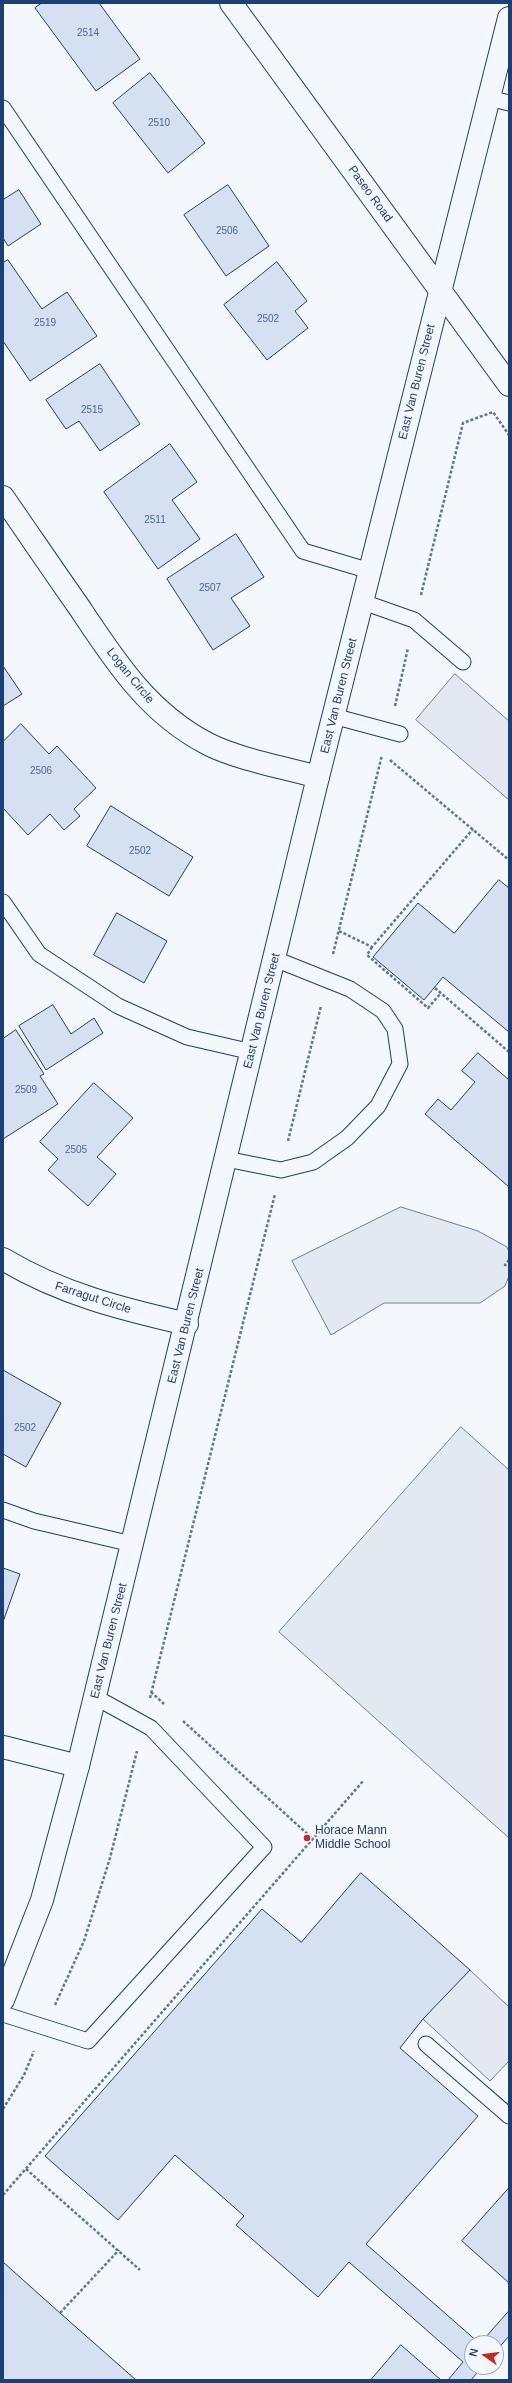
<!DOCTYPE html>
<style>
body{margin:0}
#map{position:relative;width:512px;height:2383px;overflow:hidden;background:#f4f7fb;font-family:Arial,sans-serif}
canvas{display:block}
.frame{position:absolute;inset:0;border:4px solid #1d3f73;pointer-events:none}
.north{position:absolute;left:464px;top:2335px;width:40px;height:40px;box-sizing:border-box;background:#f4f7fb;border:1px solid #9eadc5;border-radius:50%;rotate:284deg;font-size:11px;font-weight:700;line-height:16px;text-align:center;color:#1d3f73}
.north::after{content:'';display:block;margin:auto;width:14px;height:18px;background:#c62828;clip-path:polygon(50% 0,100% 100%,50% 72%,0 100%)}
</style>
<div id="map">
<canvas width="512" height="2383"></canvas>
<div class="frame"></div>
<div class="north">N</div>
</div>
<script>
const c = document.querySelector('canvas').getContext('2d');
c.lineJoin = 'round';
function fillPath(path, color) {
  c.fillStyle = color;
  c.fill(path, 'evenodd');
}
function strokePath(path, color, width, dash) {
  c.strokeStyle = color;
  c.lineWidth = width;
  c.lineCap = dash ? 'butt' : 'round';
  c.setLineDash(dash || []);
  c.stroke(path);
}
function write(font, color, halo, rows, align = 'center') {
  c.font = font + ' Arial,sans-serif';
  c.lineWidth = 3;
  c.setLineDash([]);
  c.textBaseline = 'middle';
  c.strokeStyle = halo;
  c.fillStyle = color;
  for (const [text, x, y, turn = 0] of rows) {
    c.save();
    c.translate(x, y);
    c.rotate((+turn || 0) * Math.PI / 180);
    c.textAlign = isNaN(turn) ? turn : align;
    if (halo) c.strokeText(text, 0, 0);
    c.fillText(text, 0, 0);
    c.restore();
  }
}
const green = new Path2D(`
 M401 1207 478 1231 507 1247 509 1252V1276L505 1286 480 1303H384L331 1335 292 1261Z
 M461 1427 509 1470V1838L279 1632Z
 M470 1970 509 2007V2061L490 2081 423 2019Z`);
fillPath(green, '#e3e9f0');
strokePath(green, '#687fa3', 1);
const parking = new Path2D(`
 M455 674 509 721V800L416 720Z`);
fillPath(parking, '#e3e8f0');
strokePath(parking, '#687fa3', 1);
const building = new Path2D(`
 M42 3H99L140 59 96 91 35 8Z
 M150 73 205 143 168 173 113 103Z
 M228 185 269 246 226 276 184 215Z
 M19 190 41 224 8 246 3 238V200Z
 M8 260 42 309 67 292 97 336 30 381 3 341V263Z
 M277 262 307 301 295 311 308 328 267 360 224 305Z
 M100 364 140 424 100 451 79 421 66 429 46 400Z
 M170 444 197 482 172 500 200 539 158 569 104 492Z
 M236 534 264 577 231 598 250 626 213 650 167 579Z
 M3 666 22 694 3 706Z
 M21 724 49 754 57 746 96 788 74 809 80 816 64 830 50 814 28 835 3 808V742Z
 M111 806 193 857 169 896 87 846Z
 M499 880 509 888V1032L443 977 424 1000 373 957 418 903 454 933Z
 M117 913 167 941 144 983 94 955Z
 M53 1005 71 1034 94 1018 103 1033 46 1070 19 1026Z
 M16 1030 44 1074 40 1076 58 1104 3 1139V1039Z
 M478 1053 509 1080V1187L425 1114 438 1099 451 1110 475 1082 462 1071Z
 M94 1083 133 1118 97 1157 116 1174 88 1206 48 1170 58 1159 40 1142Z
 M3 1370 61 1403 26 1467 3 1454Z
 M3 1568 20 1574 3 1622Z
 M361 1873 470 1970 423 2019 400 2048 478 2116 366 2244 479 2343H472V2367H482L471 2380H448L463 2362 349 2262 318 2297 236 2225 244 2216 175 2155 118 2220 45 2156 262 1909 301 1942Z
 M509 2188V2283L462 2241Z
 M3 2262 60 2313 136 2380H3Z
 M509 2311V2336L496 2351V2343H481Z
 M401 2345 441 2380H371Z`);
fillPath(building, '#d5e0f0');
strokePath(building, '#1d3f73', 1);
const service = new Path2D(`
 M489 98 509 103
 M3 108 303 551 370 571
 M363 602 414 620 463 662
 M333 716 400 734
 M3 902 39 954 118 1006 187 1037 252 1052
 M226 1159 281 1170 313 1162 347 1138 378 1106 400 1064 395 1029 383 1011 350 989 275 959
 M3 1510 34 1521 132 1544
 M3 2014 88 2041 264 1847 151 1728 95 1697
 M426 2044 509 2116`);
const minor = new Path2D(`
 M3 497C28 533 53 570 79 607 115 661 148 713 208 744 237 759 286 768 318 777
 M3 1259C61 1294 122 1309 187 1324
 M3 1747 78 1766`);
const tertiary = new Path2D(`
 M231 3 509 385
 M3 2000 42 1900 78 1766 318 777 509 18`);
strokePath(service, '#1d3f73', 17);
strokePath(minor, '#1d3f73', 24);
strokePath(tertiary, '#1d3f73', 24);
strokePath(new Path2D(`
 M421 595 463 423 493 412 509 435
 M395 706 408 648
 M390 760 509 860
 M339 931 372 947 473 829
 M372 947 367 955 428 1008 441 993
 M333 954 382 755
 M435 988 509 1052
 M288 1141 321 1006
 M509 1260 505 1265 509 1267
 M151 1692 164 1704
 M150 1698 275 1194
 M183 1721 313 1839
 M55 2005 84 1941 110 1858 137 1751
 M3 2109 24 2075 34 2051
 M26 2169 140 2270
 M3 2195 364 1780
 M60 2313 119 2250`), '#5e769c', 2.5, [3, 2]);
strokePath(service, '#f4f7fb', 15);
strokePath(minor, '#f4f7fb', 22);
strokePath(tertiary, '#f4f7fb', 22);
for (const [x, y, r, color] of [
 [307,1838,4,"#c62828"]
]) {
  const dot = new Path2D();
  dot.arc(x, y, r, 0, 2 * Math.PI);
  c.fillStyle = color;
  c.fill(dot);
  strokePath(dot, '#f4f7fb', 1.5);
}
write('10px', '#4b6792', null, [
 ["2514",88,33],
 ["2510",159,123],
 ["2506",227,231],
 ["2502",268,319],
 ["2519",45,323],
 ["2515",92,410],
 ["2511",155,520],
 ["2507",210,588],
 ["2506",41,771],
 ["2502",140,851],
 ["2509",26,1090],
 ["2505",76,1150],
 ["2502",25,1428]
]);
write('12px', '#1d3f73', '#f4f7fb', [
 ["Paseo Road",370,194,54],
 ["East Van Buren Street",417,382,-76],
 ["Logan Circle",130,676,51],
 ["East Van Buren Street",339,696,-76],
 ["East Van Buren Street",262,1011,-76],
 ["Farragut Circle",93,1298,18],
 ["East Van Buren Street",186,1326,-76],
 ["East Van Buren Street",109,1641,-76]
]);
write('12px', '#1d3f73', '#f4f7fb', [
 ["Horace Mann",315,1831],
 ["Middle School",315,1845]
], 'left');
</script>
